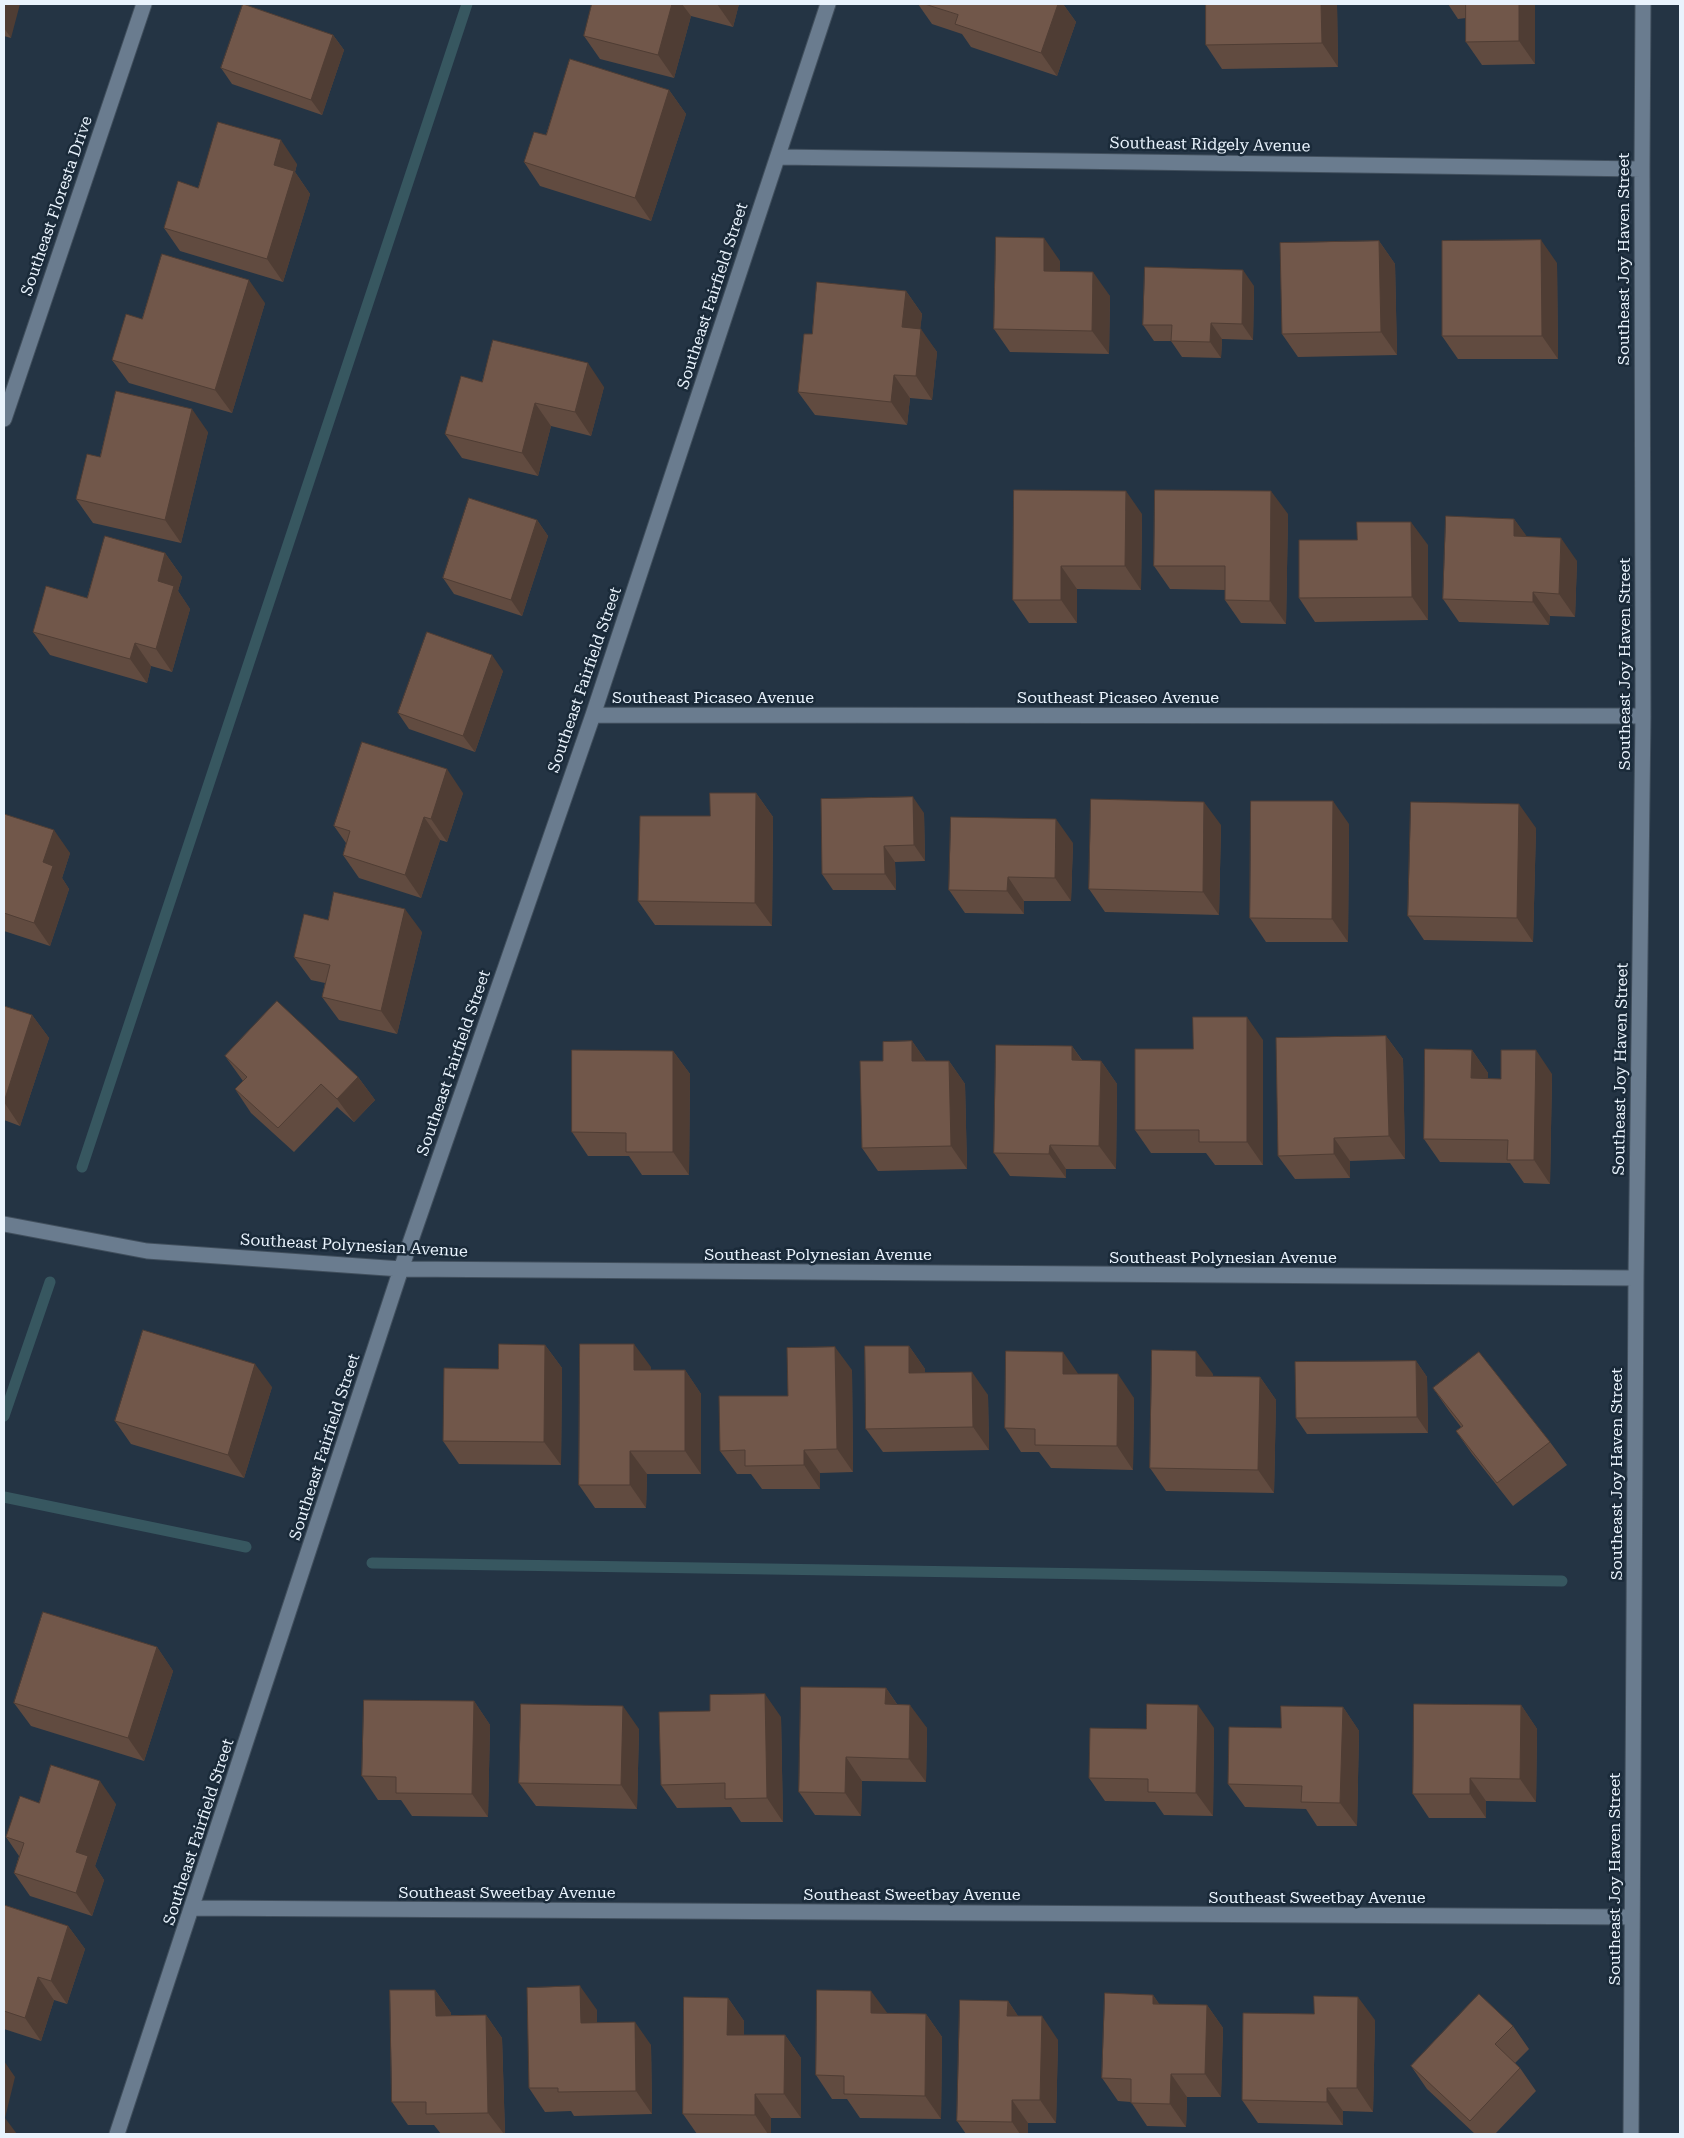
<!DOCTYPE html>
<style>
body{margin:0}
#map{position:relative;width:1684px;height:2138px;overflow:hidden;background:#243444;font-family:"Roboto Serif",serif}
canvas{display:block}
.frame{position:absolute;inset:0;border:5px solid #e9f3fd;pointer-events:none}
</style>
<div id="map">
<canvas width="1684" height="2138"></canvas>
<div class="frame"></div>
</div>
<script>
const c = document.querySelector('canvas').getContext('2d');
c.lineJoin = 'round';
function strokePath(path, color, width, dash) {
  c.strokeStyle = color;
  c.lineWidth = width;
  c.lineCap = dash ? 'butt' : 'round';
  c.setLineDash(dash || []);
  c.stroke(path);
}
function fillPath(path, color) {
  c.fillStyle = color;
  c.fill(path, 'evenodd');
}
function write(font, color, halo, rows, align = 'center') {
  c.font = font + ' "Roboto Serif",serif';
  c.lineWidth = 5;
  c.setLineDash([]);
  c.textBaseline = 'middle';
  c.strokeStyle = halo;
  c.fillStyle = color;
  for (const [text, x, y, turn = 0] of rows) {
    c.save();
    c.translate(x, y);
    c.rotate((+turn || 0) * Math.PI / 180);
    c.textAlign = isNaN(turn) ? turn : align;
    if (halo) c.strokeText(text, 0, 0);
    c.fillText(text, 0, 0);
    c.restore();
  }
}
strokePath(new Path2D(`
 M82 1167 467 4
 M4 1416 50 1282
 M4 1497 246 1547
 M372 1563 1562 1581`), '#375760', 11);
const street = new Path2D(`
 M778 157 1642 169
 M593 715 1643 716
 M4 1224 147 1251 401 1269 1636 1278
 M192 1908 1632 1917
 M117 2134 401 1269 593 715 828 4
 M1631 2134 1636 1278 1643 716 1642 169 1643 4`);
const secondary = new Path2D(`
 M4 419 144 4`);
strokePath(street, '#414f5d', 17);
strokePath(secondary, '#414f5d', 17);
strokePath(street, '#6a7c8f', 15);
strokePath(secondary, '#6a7c8f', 15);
fillPath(new Path2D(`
 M4 4 11 38 4 36Z
 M592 4H739L733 27 691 16 674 78 600 59 584 36Z
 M918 4H1063L1076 22 1057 76 971 47 962 34 932 24Z
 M1337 4 1338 67 1222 69 1206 45Z
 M1448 4H1535V64L1482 65 1466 42V18L1458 19Z
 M333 35 344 50 322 115 232 84 221 68Z
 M669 90 686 114 651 221 540 186 524 162 546 135Z
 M297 164 295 172 310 194 283 282 180 251 164 228 198 188Z
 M1379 241 1395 264 1397 355 1298 357 1282 334Z
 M1060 261V272L1110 296 1109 354 1010 352 994 329Z
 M1557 263 1558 359H1458L1442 336Z
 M1254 286 1253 340 1222 339 1221 358 1182 357 1171 341H1154L1143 325Z
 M906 291 922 314 920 329 937 352 932 400 910 398 907 425 815 415 798 392 812 334Z
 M265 303 232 413 129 383 112 360Z
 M482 382 604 387 591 436 551 426 538 476 462 458 445 434Z
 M208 432 181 543 93 523 76 499 100 457Z
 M1014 490 1142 514 1141 590 1077 589V623H1029L1013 600Z
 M1288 514 1286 624 1241 623 1225 600V590L1170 589 1154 566Z
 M1514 519 1526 536 1577 561 1575 617 1550 616 1549 625 1459 622 1443 599Z
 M537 520 548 536 522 616 454 594 443 578Z
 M1428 545V620L1315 622 1299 598Z
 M165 553 182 577 178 591 190 609 172 672 151 666 147 683 50 655 33 632 87 598Z
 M503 671 475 752 409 729 398 713Z
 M463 793 447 842 440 840 421 898 359 878 343 855 346 843 334 826Z
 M756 793 773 817 772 926 655 925 638 901 710 816Z
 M924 813 925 861 895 862 896 890H833L822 874Z
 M4 814 70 853 62 878 69 889 50 946 4 931Z
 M1349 824 1348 942H1266L1250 918Z
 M1221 825 1219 915 1105 912 1089 889Z
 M1536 828 1533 942 1424 940 1408 916Z
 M1073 843 1071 901H1024V914L965 913 949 890Z
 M422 932 397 1034 339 1020 322 997 325 983 311 980 294 957Z
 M4 1006 32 1015 49 1038 20 1126 4 1120Z
 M1386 1036 1403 1059 1405 1159 1350 1161V1178L1295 1179 1278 1156Z
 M1263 1040V1165H1215L1206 1153H1151L1135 1130 1193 1049Z
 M912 1041 926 1061H949L965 1084 967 1169 878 1171 862 1148 883 1061Z
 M1072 1046 1082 1060 1101 1061 1117 1084 1116 1169H1066V1178L1010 1176 994 1153Z
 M1472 1050 1488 1073V1079H1501L1552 1074 1550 1184 1524 1183 1510 1163 1440 1162 1424 1139Z
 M673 1051 690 1074 689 1175H642L629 1156H588L572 1132Z
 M225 1056 358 1077 375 1100 354 1122 337 1107 294 1152 251 1113 235 1089 243 1081Z
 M545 1345 562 1368 561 1465 459 1464 443 1441 498 1369Z
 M909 1346 925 1369V1373L988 1395 989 1450 883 1452 866 1429Z
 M1416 1361 1427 1377 1428 1433 1307 1434 1296 1418Z
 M651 1367V1370H685L701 1394V1474H647L646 1508H595L579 1485Z
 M852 1370 853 1472 820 1473V1489H762L751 1474H737L720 1451 788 1396Z
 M1078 1374 1134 1398 1133 1470 1051 1468 1039 1452H1021L1005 1428Z
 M1213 1374V1376L1260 1377 1276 1400 1274 1493 1166 1491 1150 1468Z
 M272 1387 244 1478 131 1444 115 1421Z
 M1433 1388 1550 1442 1567 1465 1513 1506 1472 1454 1456 1431 1461 1427 1449 1411Z
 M157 1647 173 1671 144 1761 31 1726 14 1703Z
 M886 1688 897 1704 927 1728 926 1782 862 1781 861 1816 815 1815 799 1792Z
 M474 1701 490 1725 488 1817 412 1816 401 1800H378L362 1776Z
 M1521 1705 1537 1729 1536 1802 1486 1801V1818H1429L1413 1794Z
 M1343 1707 1359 1731 1357 1826H1317L1306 1809 1245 1807 1228 1784 1281 1728Z
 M781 1717 783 1822H741L731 1807 677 1808 661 1785Z
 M1214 1728 1213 1816 1164 1815 1155 1802 1105 1801 1089 1778 1146 1729Z
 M639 1729 637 1809 536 1806 519 1783Z
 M39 1803 116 1804 95 1866 104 1880 92 1916 30 1896 14 1873 19 1856 6 1837Z
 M4 1905 68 1926 85 1949 67 2004 54 2000 41 2041 4 2029Z
 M435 1990 451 2013V2015H486L502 2038 505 2134H441L434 2125H408L392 2102Z
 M1153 1995 1159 2004 1207 2005 1223 2028 1221 2097H1187L1186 2127 1147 2126 1131 2102 1118 2101 1102 2078Z
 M728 1998 744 2021V2035H785L801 2058V2118H771V2134H697L683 2114Z
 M1008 2001 1018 2016 1058 2040 1056 2123H1028V2134H966L957 2121Z
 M597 2010V2023L651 2045 652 2114 574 2116 571 2111 545 2112 529 2088Z
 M887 2013 926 2014 942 2037 941 2119 860 2118 847 2099H832L816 2075Z
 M1375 2020 1373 2112 1343 2111V2125L1258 2123 1242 2100Z
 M1513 2026 1529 2049 1515 2063 1520 2068 1536 2091 1495 2134H1475L1427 2089 1411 2066Z`), '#614b40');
fillPath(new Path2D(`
 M4 4H20L11 38 4 28Z
 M672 4H682L691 16 674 78 658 55Z
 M717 4H739L733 27Z
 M1058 4H1063L1076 22 1057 76 1041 53Z
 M1321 4H1337L1338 67 1322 43Z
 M1519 4H1535V64L1519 41Z
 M333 35 344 50 322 115 311 100Z
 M669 90 686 114 651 221 635 198Z
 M281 140 297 164 295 172 310 194 283 282 267 259 274 165Z
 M1044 238 1060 261V294L1044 271Z
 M1541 240 1557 263 1558 359 1542 336Z
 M1379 241 1395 264 1397 355 1381 332Z
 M1243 270 1254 286 1253 340 1242 324Z
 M1093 272 1110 296 1109 354 1092 331Z
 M249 280 265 303 232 413 215 390Z
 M906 291 922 314 918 350 902 327Z
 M1211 323 1222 339 1221 358 1210 342Z
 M921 329 937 352 932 400 916 376Z
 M588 363 604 387 591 436 575 412Z
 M894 375 910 398 907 425 891 402Z
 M535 403 551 426 538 476 522 453Z
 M192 409 208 432 181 543 165 520Z
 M1126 491 1142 514 1141 590 1125 566Z
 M1271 491 1288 514 1286 624 1270 601Z
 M1514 519 1531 542 1514 536Z
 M537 520 548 536 522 616 511 600Z
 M1411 522 1428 545V620L1412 597Z
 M1561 538 1577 561 1575 617 1559 594Z
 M165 553 182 577 178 591 190 609 172 672 156 649 158 581Z
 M1061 566 1077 589V623L1061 600Z
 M1533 592 1550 616 1549 625 1533 602Z
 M135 643 151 666 147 683 130 659Z
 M492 655 503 671 475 752 463 736Z
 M447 769 463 793 447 842 431 819Z
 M756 793 773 817 772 926 755 903Z
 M913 797 924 813 925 861 914 845Z
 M1333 801 1349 824 1348 942 1332 919Z
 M1204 802 1221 825 1219 915 1203 892Z
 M1519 804 1536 828 1533 942 1517 918Z
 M424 817 440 840 421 898 405 875Z
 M1056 819 1073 843 1071 901 1055 878Z
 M54 830 70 853 62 878 69 889 50 946 34 923 43 862Z
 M884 846 895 862 896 890 885 874Z
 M1008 877 1024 901V914L1007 891Z
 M405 909 422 932 397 1034 381 1011Z
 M32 1015 49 1038 20 1126 4 1102Z
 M1247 1017 1263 1040V1165L1247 1142Z
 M1386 1036 1403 1059 1405 1159 1389 1136Z
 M912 1041 928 1064 912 1061Z
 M1072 1046 1088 1070 1072 1060Z
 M1472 1050 1488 1073V1102L1471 1078Z
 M1536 1050 1552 1074 1550 1184 1534 1160Z
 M673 1051 690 1074 689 1175 673 1152Z
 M949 1061 965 1084 967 1169 951 1146Z
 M1101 1061 1117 1084 1116 1169 1099 1146Z
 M358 1077 375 1100 354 1122 337 1099Z
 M1334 1138 1350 1161V1178L1334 1154Z
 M1050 1145 1066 1169V1178L1049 1154Z
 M634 1344 651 1367V1394L634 1370Z
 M545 1345 562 1368 561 1465 544 1442Z
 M909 1346 925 1369V1396L909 1373Z
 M835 1347 852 1370 853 1472 837 1449Z
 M1196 1351 1213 1374 1212 1399 1196 1376Z
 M1063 1352 1079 1375 1063 1374Z
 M1416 1361 1427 1377 1428 1433 1417 1417Z
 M255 1364 272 1387 244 1478 228 1455Z
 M685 1370 701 1394V1474L685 1451Z
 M972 1372 988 1395 989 1450 973 1427Z
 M1118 1374 1134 1398 1133 1470 1117 1446Z
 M1260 1377 1276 1400 1274 1493 1258 1470Z
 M804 1450 820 1473V1489L804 1465Z
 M630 1451 647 1474 646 1508 630 1485Z
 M157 1647 173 1671 144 1761 128 1738Z
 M886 1688 902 1712 885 1704Z
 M765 1694 781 1717 783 1822 767 1798Z
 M474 1701 490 1725 488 1817 472 1794Z
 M910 1705 927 1728 926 1782 909 1759Z
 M1198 1705 1214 1728 1213 1816 1196 1793Z
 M1521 1705 1537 1729 1536 1802 1520 1779Z
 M623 1706 639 1729 637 1809 621 1785Z
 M1343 1707 1359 1731 1357 1826 1340 1803Z
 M846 1757 862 1781 861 1816 845 1793Z
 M1470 1778 1486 1801V1818L1470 1794Z
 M100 1781 116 1804 95 1866 104 1880 92 1916 76 1893V1852Z
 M68 1926 85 1949 67 2004 51 1981Z
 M38 1977 54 2000 41 2041 25 2018Z
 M580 1986 597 2010V2047L581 2023Z
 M435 1990 451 2013 452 2039 436 2016Z
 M871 1991 888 2014 871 2013Z
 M1153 1995 1169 2018 1153 2004Z
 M1358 1997 1375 2020 1373 2112 1357 2088Z
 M728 1998 744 2021V2058L727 2035Z
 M1008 2001 1024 2025 1007 2016Z
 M1207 2005 1223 2028 1221 2097 1205 2074Z
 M926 2014 942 2037 941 2119 925 2096Z
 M486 2015 502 2038 505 2134H504L488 2113Z
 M1042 2016 1058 2040 1056 2123 1040 2100Z
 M635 2022 651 2045 652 2114 636 2091Z
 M785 2035 801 2058V2118L784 2094Z
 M4 2061 15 2077 5 2118 17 2134H4Z
 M1171 2074 1187 2097 1186 2127 1170 2104Z
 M1327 2088 1343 2111V2125L1327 2102Z
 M755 2094 771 2118V2134H768L755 2115Z
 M1012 2100 1028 2123V2134H1020L1012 2122Z`), '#4f3d34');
const building = new Path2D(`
 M243 4 333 35 311 100 221 68Z
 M592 4H672L658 55 584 36Z
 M925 4H1058L1041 53 955 24 958 15Z
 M1206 4H1321L1322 43 1206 45Z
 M1466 4H1519V41L1466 42Z
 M570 59 669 90 635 198 524 162 534 132 546 135Z
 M218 122 281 140 274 165 294 171 267 259 164 228 178 181 198 188Z
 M996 237 1044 238V271L1093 272 1092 331 994 329Z
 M1541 240 1542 336H1442V241Z
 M1379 241 1381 332 1282 334 1280 243Z
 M162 254 249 280 215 390 112 360 126 314 142 319Z
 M1145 267 1243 270 1242 324 1211 323 1210 342 1171 341 1172 325H1143Z
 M817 282 906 291 902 327 921 329 916 376 894 375 891 402 798 392 804 334H812Z
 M493 340 588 363 575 412 535 403 522 453 445 434 461 376 482 382Z
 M116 391 192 409 165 520 76 499 87 454 100 457Z
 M1014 490 1126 491 1125 566H1061V600H1013Z
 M1155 490 1271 491 1270 601 1225 600V566H1154Z
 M469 498 537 520 511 600 443 578Z
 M1446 516 1514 519V536L1561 538 1559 594 1533 592V602L1443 599Z
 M1357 522H1411L1412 597 1299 598V540H1357Z
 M105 536 165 553 158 581 174 586 156 649 135 643 130 659 33 632 46 586 87 598Z
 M427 632 492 655 463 736 398 713Z
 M362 742 447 769 431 819 424 817 405 875 343 855 350 831 334 826Z
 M710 793H756L755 903 638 901 640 816H710Z
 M913 797 914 845 884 846 885 874H822L821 799Z
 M1091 799 1204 802 1203 892 1089 889Z
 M1251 801H1333L1332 919 1250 918Z
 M1411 802 1519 804 1517 918 1408 916Z
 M4 814 54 830 43 862 53 866 34 923 4 913Z
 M951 817 1056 819 1055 878 1008 877 1007 891 949 890Z
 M334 892 405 909 381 1011 322 997 330 965 294 957 304 914 328 920Z
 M277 1001 358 1077 337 1099 321 1084 278 1128 235 1089 247 1077 225 1056Z
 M4 1006 32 1015 4 1102Z
 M1193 1017H1247V1142H1199V1130H1135V1049H1193Z
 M1386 1036 1389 1136 1334 1138V1154L1278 1156 1276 1038Z
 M912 1041V1061H949L951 1146 862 1148 860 1061H883V1042Z
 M996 1045 1072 1046V1060L1101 1061 1099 1146 1050 1145 1049 1154 994 1153Z
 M1425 1049 1472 1050 1471 1078 1501 1079V1050H1536L1534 1160H1507L1508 1140 1424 1139Z
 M572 1050 673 1051V1152H626V1133L572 1132Z
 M143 1330 255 1364 228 1455 115 1421Z
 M499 1344 545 1345 544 1442 443 1441 444 1368 498 1369Z
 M580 1344H634V1370H685V1451H630V1485H579Z
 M865 1346H909V1373L972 1372 973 1427 866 1429Z
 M835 1347 837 1449 804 1450V1465L745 1466V1450L720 1451 719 1396H788L787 1348Z
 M1152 1350 1196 1351V1376L1260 1377 1258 1470 1150 1468Z
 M1006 1351 1063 1352V1374H1118L1117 1446 1035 1445V1429L1005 1428Z
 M1479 1352 1550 1442 1497 1483 1456 1431 1463 1426 1433 1388Z
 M1416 1361 1417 1417 1296 1418 1295 1362Z
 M43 1612 157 1647 128 1738 14 1703Z
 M801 1687 886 1688 885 1704 910 1705 909 1759 846 1757 845 1793 799 1792Z
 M765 1694 767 1798 725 1799V1783L661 1785 659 1712 710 1711V1695Z
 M364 1700 474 1701 472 1794 396 1793V1777L362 1776Z
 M521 1704 623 1706 621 1785 519 1783Z
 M1147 1704 1198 1705 1196 1793 1148 1792V1779L1089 1778 1090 1728 1146 1729Z
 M1414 1704 1521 1705 1520 1779 1470 1778V1794H1413Z
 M1281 1706 1343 1707 1340 1803 1301 1802 1302 1786 1228 1784 1229 1727 1281 1728Z
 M51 1765 100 1781 76 1852 88 1856 76 1893 14 1873 24 1843 6 1837 20 1796 39 1803Z
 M4 1905 68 1926 51 1981 38 1977 25 2018 4 2011Z
 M580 1986 581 2023 635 2022 636 2091 558 2092V2088H529L527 1988Z
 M390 1990H435L436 2016 486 2015 488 2113 426 2114V2102H392Z
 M817 1990 871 1991V2013L926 2014 925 2096 844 2094V2076L816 2075Z
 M1105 1993 1153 1995V2004L1207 2005 1205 2074H1171L1170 2104 1131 2103V2079L1102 2078Z
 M1479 1994 1513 2026 1495 2044 1520 2068 1470 2121 1411 2066Z
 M1314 1996 1358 1997 1357 2088H1327V2102L1242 2100 1243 2013 1314 2014Z
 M684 1997 728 1998 727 2035H785L784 2094H755V2115L683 2114Z
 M960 2000 1008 2001 1007 2016H1042L1040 2100H1012V2122L957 2121Z`);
fillPath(building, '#71574a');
strokePath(building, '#4f3d34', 1);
write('16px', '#e9f3fd', '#1a2a39', [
 ["Southeast Ridgely Avenue",1210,145,1],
 ["Southeast Floresta Drive",57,206,-71],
 ["Southeast Joy Haven Street",1624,259,-90],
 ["Southeast Fairfield Street",713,296,-72],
 ["Southeast Joy Haven Street",1625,664,-90],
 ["Southeast Fairfield Street",585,680,-71],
 ["Southeast Picaseo Avenue",713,698],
 ["Southeast Picaseo Avenue",1118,698],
 ["Southeast Fairfield Street",454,1063,-71],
 ["Southeast Joy Haven Street",1621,1069,-89],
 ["Southeast Polynesian Avenue",354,1246,3],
 ["Southeast Polynesian Avenue",818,1255],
 ["Southeast Polynesian Avenue",1223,1258],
 ["Southeast Fairfield Street",325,1447,-72],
 ["Southeast Joy Haven Street",1617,1474,-90],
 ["Southeast Fairfield Street",199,1832,-72],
 ["Southeast Joy Haven Street",1615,1879,-90],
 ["Southeast Sweetbay Avenue",507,1893],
 ["Southeast Sweetbay Avenue",912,1895],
 ["Southeast Sweetbay Avenue",1317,1898]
]);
</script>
